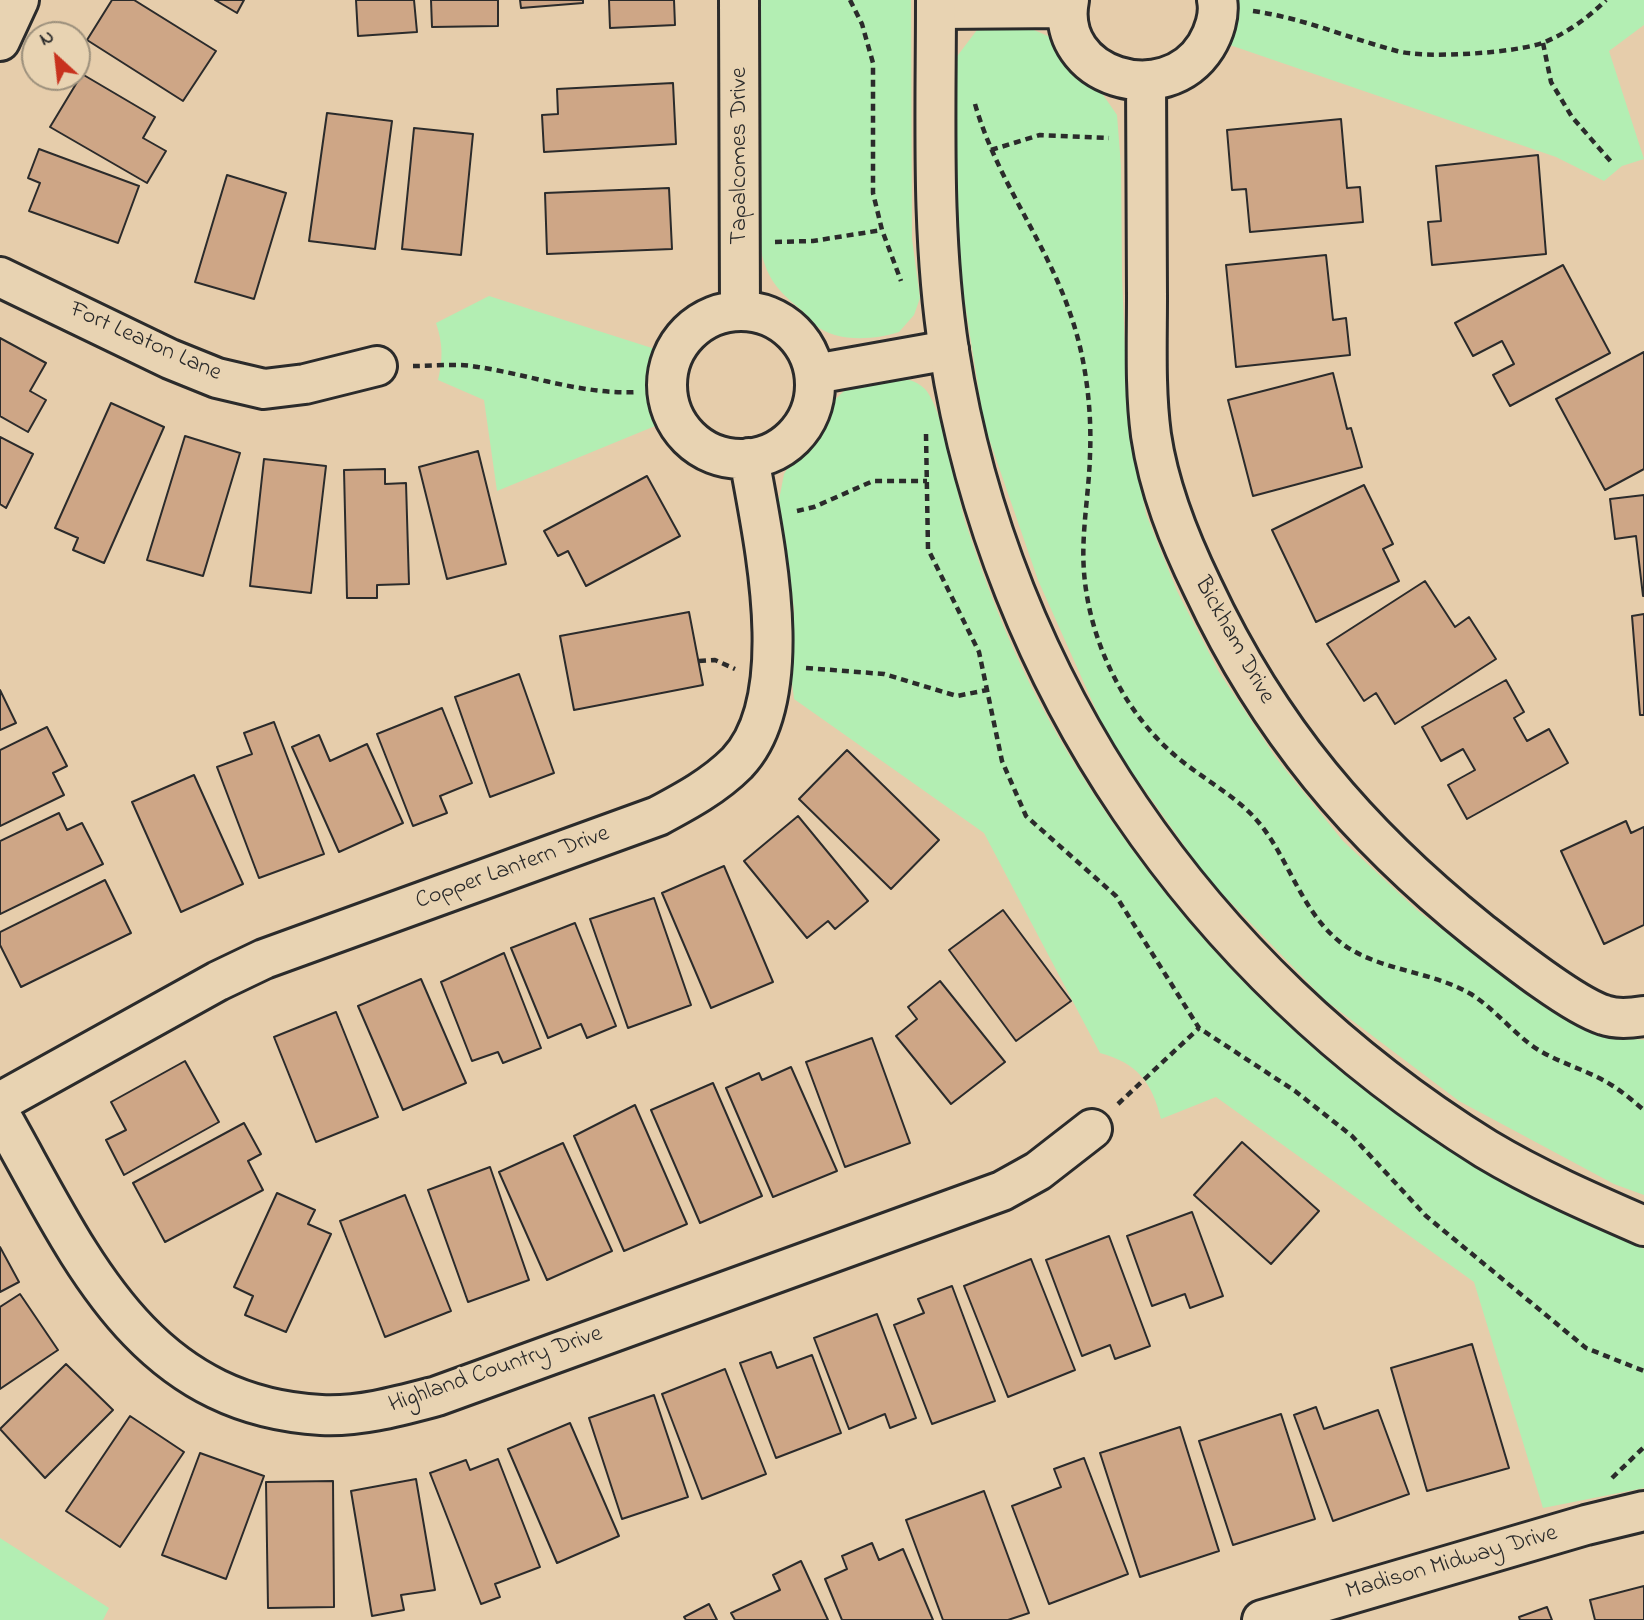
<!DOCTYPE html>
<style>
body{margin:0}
#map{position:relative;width:1644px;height:1620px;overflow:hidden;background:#e6cdab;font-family:"Indie Flower",sans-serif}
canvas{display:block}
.north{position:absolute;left:21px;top:21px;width:70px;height:70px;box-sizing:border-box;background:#e8d3b2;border:2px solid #9c907c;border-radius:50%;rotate:333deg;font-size:19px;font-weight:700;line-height:28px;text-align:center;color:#2b2b2b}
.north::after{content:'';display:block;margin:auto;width:24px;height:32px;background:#c8321e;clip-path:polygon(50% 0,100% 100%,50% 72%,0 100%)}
</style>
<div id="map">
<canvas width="1644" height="1620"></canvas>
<div class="north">N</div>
</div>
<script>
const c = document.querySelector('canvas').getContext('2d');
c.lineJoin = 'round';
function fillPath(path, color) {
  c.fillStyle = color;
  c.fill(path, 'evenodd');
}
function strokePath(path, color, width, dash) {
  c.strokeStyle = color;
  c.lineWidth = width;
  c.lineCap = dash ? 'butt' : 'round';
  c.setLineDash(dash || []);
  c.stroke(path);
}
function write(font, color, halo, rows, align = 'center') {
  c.font = font + ' "Indie Flower",sans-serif';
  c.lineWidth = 5;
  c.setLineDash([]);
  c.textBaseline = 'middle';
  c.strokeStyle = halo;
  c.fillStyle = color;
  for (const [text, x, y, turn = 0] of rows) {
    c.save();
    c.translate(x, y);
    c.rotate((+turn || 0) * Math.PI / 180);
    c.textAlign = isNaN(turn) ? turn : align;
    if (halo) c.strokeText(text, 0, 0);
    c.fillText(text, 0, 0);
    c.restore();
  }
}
fillPath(new Path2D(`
 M759 0H911L912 239 920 298 914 315 899 332C875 340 835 343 814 324 809 320 805 313 799 308 778 291 767 278 761 251Z
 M1232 0H1644V25L1609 51 1644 159 1622 166 1604 181 1556 157 1224 43Z
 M1022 25 1048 36 1097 86 1117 115 1121 166 1122 277 1128 421 1146 514 1177 591 1219 672 1276 758 1343 841 1417 910 1532 999 1598 1035 1644 1040V1195L1614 1184 1459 1101 1325 1000 1208 879 1110 741 1038 580 984 424 958 260 955 59 977 30Z
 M489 296 655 349C644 377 649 397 660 424L497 491 484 400 438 380C443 359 443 344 436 323Z
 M892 376C904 378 916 380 925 389 945 412 956 495 967 527 989 594 1015 660 1050 722 1152 904 1300 1063 1481 1169 1534 1199 1589 1224 1644 1249V1488L1543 1508 1474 1282 1216 1097 1161 1119C1152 1082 1137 1063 1100 1053L984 833 794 699 791 674 794 609 779 500 784 474 826 408 844 391 863 382Z
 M0 1538 109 1608 103 1620H0Z`), '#b3eeb3');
const building = new Path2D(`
 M112 0H134L216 51 183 101 87 40Z
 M215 0H244L237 13Z
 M356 0H414L417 32 358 36Z
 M431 0H498V26L432 27Z
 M520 0H583V3L521 8Z
 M609 0H674L675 25 610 28Z
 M82 74 155 117 143 138 166 151 147 183 50 127Z
 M673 83 676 144 544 152 542 115 558 114 557 89Z
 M327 113 392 121 375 249 309 241Z
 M1341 119 1347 188 1360 187 1363 222 1250 232 1246 189 1232 190 1227 130Z
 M414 128 473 134 461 255 402 249Z
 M39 149 139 186 118 243 29 211 40 183 28 178Z
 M1538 155 1546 254 1432 265 1428 222 1441 221 1436 166Z
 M227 175 286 193 254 299 195 282Z
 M669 188 672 249 547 254 545 193Z
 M1326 255 1333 320 1346 318 1350 355 1236 367 1226 265Z
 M1563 265 1610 353 1510 406 1493 375 1514 364 1502 341 1473 356 1455 323Z
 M0 338 46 363 30 391 46 400 28 432 0 416Z
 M1644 352V469L1605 490 1556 399Z
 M1333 373 1347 429 1351 428 1362 467 1253 496 1228 400Z
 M111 403 164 427 104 563 73 550 78 538 55 528Z
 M185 436 240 453 203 576 147 560Z
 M0 437 33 454 6 508 0 504Z
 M478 451 506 564 447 579 419 467Z
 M264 459 326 466 311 593 250 586Z
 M385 469V484L406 483 409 584 377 585V598H347L344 470Z
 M647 476 680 536 586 586 568 551 558 556 544 531Z
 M1364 485 1393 544 1383 549 1399 581 1316 622 1272 530Z
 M1644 495V596H1643L1636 536 1615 539 1610 499Z
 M1425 581 1455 627 1469 617 1496 659 1395 724 1376 693 1364 701 1327 644Z
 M689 612 703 685 574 710 560 636Z
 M1644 614V715H1640L1632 616Z
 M519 674 554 773 490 797 455 697Z
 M1506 680 1524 712 1514 718 1527 741 1549 729 1568 763 1467 819 1448 785 1475 770 1463 749 1441 761 1422 727Z
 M0 690 16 723 0 730Z
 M442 708 472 783 440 796 447 813 413 826 377 734Z
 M274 722 324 854 259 878 217 767 252 754 244 733Z
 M47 727 67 766 53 773 64 795 0 826V750Z
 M319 735 330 761 367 744 403 823 339 852 292 747Z
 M847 750 939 840 891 889 799 799Z
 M194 775 243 884 181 912 132 802Z
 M59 813 67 830 82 823 103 864 0 914V841Z
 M798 816 868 901 835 929 828 921 807 938 744 861Z
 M1626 821 1631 833 1644 827V925L1604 944 1561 851Z
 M724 866 773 982 711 1008 662 893Z
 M105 880 131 933 21 987 0 945V932Z
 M654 898 691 1005 628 1028 590 919Z
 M1003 910 1071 1001 1016 1041 949 950Z
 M575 923 616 1026 587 1038 581 1024 548 1038 511 948Z
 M504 953 541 1048 503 1063 498 1052 472 1061 441 982Z
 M421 979 466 1083 403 1110 358 1006Z
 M940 981 1005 1062 951 1104 896 1036 917 1019 908 1007Z
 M336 1012 378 1117 316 1142 274 1037Z
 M872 1038 910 1143 845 1167 806 1062Z
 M185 1061 219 1122 124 1175 106 1140 126 1130 111 1102Z
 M791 1067 837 1171 773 1197 726 1088 759 1073 762 1080Z
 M713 1083 762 1196 700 1223 651 1110Z
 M635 1105 687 1224 624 1251 574 1136Z
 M244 1123 261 1154 248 1161 263 1190 165 1242 133 1183Z
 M1242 1142 1319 1211 1271 1264 1194 1195Z
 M563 1143 612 1251 547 1280 499 1172Z
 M490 1167 529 1280 468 1302 428 1190Z
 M277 1193 315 1210 308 1224 331 1234 286 1332 245 1315 253 1296 234 1287Z
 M405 1195 451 1311 385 1337 340 1221Z
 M1192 1212 1223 1296 1190 1308 1185 1294 1152 1306 1127 1236Z
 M1109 1236 1150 1346 1115 1359 1110 1345 1082 1356 1046 1260Z
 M0 1247 19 1282 0 1292Z
 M1031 1259 1075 1370 1008 1397 964 1286Z
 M952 1286 995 1401 932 1424 894 1325 924 1313 918 1299Z
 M20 1294 58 1350 0 1389V1307Z
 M877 1314 916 1418 890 1428 885 1414 849 1429 814 1338Z
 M1472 1344 1509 1468 1427 1491 1391 1368Z
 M771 1352 777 1368 812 1355 841 1433 776 1458 740 1363Z
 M66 1364 113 1410 45 1478 0 1429Z
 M725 1369 766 1474 702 1499 662 1394Z
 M654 1395 688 1497 622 1519 589 1418Z
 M1316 1407 1324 1429 1378 1410 1409 1494 1333 1521 1294 1415Z
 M1281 1414 1315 1519 1233 1545 1199 1441Z
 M130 1416 184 1452 120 1547 66 1511Z
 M570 1423 619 1536 557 1563 508 1449Z
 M1180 1427 1219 1551 1140 1577 1100 1453Z
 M200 1453 264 1476 226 1579 162 1555Z
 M1084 1458 1128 1574 1049 1604 1012 1506 1061 1487 1054 1469Z
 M498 1459 540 1567 495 1584 500 1597 481 1604 430 1473 466 1460 470 1470Z
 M416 1479 435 1590 401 1595 404 1610 372 1616 351 1491Z
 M333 1481 334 1607 268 1608 266 1482Z
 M984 1491 1029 1613 1008 1620H943L906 1520Z
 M872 1543 879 1560 903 1549 933 1620H842L825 1579 847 1569 842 1556Z
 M801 1561 828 1620H735L731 1613 780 1590 773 1575Z
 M1644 1586V1620H1595L1590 1600Z
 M709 1604 717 1620H686L684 1617Z
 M1547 1607 1552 1620H1520L1519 1617Z`);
fillPath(building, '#cea686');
strokePath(building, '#2b2b2b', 2);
const street = new Path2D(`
 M739 0 740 311
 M1069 0C1054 77 1165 111 1206 46 1214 33 1220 15 1217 0
 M936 9 1068 8
 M0 41 19 0
 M1146 83C1147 154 1147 225 1147 297 1147 342 1145 390 1151 435 1159 489 1179 539 1203 588 1269 729 1358 834 1479 931 1507 953 1572 1005 1604 1015 1615 1019 1632 1018 1644 1016
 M0 277 170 359 217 378 264 389 305 384 377 366
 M667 385a74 74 0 1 1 148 0a74 74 0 1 1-148 0Z
 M815 374 949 350
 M0 1102 218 981 264 959 658 816C686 801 714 786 737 763 800 697 763 538 749 458
 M0 1114C78 1251 139 1405 321 1415 360 1417 399 1406 437 1396L1002 1191 1038 1171 1092 1129
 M1262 1620 1586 1525 1644 1511`);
const secondary = new Path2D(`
 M936 0C936 117 931 235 949 351 1001 684 1201 972 1486 1149 1536 1179 1591 1203 1644 1226`);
strokePath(street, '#2b2b2b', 44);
strokePath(secondary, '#2b2b2b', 44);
strokePath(new Path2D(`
 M850 0 862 24 873 63V193L882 230 901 281
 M1253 11C1303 18 1348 38 1397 51 1425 59 1518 53 1545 42 1568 32 1588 18 1606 0
 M1543 43 1551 82 1572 117 1613 164
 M975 104C997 181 1048 244 1072 319 1086 360 1092 411 1090 455 1089 494 1081 533 1084 572 1089 638 1121 707 1170 751 1196 775 1229 791 1253 816 1286 851 1297 902 1333 936 1370 971 1428 969 1471 994 1493 1008 1510 1029 1531 1045 1556 1063 1587 1069 1613 1086 1624 1093 1634 1102 1644 1110
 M991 150 1040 135 1109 138
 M775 242 813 241 882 230
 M413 366C434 366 457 363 478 367 531 375 583 395 638 392
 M926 434 928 549 979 652 1002 761 1026 816 1116 896 1199 1028 1295 1091 1352 1136 1426 1216 1586 1348 1644 1371
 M797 511 814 507 873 481H927
 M699 661 715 660 735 669
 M806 668 884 674 957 696 987 690
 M1118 1104 1199 1028
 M1612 1478 1644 1447`), '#2b2b2b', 4.5, [7, 5]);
strokePath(street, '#e8d3b2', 38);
strokePath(secondary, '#e8d3b2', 38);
write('24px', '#2b2b2b', '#e8d3b2', [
 ["Tapalcomes Drive",741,156,-90],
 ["Fort Leaton Lane",145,343,24],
 ["Bickham Drive",1233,641,61],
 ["Copper Lantern Drive",513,869,-20],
 ["Highland Country Drive",496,1371,-19],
 ["Madison Midway Drive",1452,1564,-16]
]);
</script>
